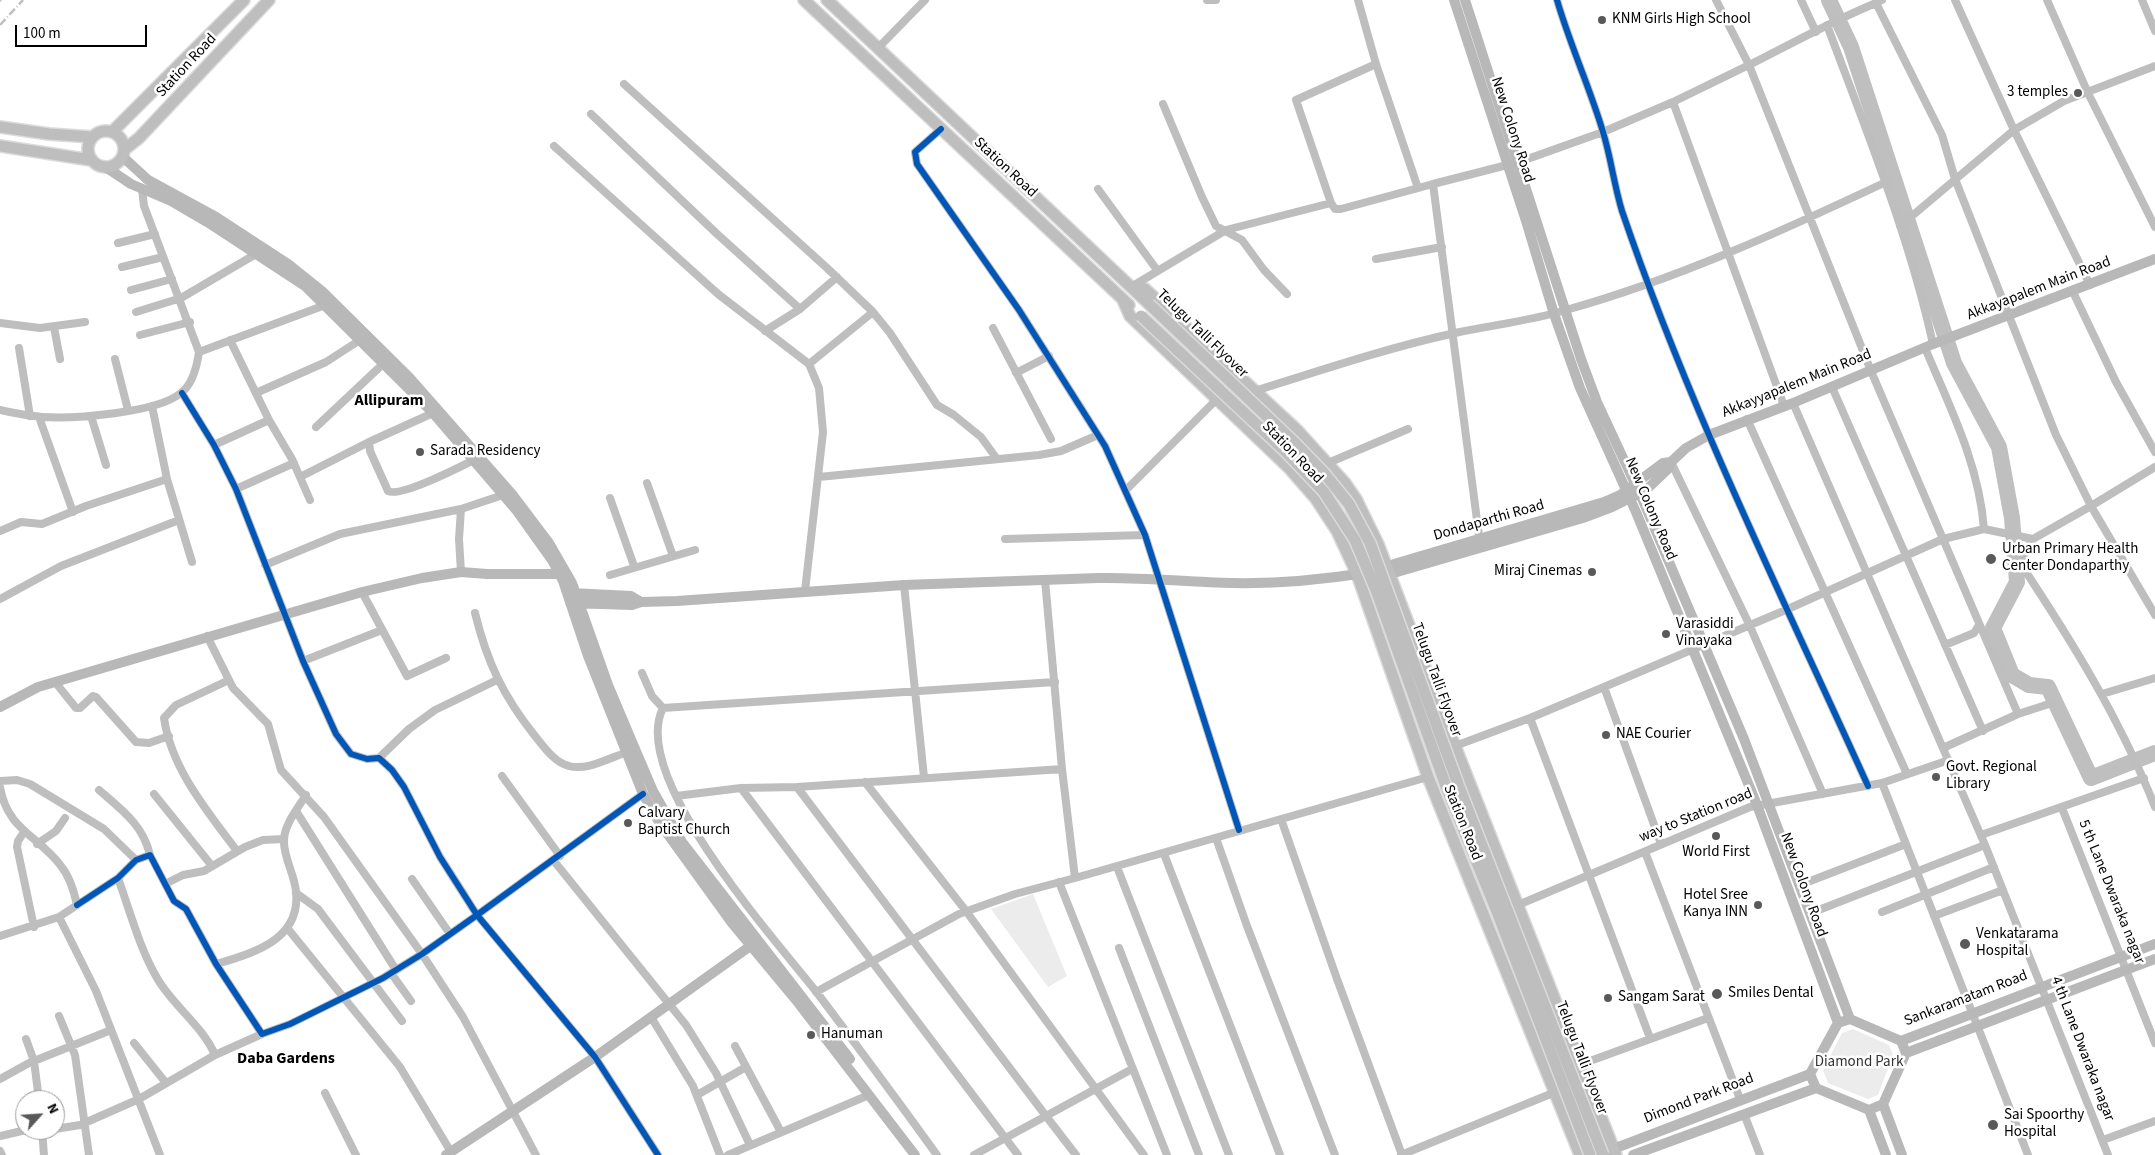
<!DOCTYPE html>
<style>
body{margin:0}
#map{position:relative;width:2155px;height:1155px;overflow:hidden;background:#fff;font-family:"Source Sans 3",sans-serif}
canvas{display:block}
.north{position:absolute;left:15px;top:1090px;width:50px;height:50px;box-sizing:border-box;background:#fff;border:1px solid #999;border-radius:50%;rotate:64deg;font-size:14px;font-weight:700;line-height:20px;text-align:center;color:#000}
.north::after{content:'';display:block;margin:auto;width:18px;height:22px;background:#595959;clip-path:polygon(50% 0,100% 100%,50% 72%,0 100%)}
.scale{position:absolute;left:15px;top:25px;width:132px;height:22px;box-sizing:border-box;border:2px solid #000;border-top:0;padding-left:6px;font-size:15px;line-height:18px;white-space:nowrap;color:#000;-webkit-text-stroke:4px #fff;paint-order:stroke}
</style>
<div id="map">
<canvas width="2155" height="1155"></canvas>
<div class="north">N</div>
<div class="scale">100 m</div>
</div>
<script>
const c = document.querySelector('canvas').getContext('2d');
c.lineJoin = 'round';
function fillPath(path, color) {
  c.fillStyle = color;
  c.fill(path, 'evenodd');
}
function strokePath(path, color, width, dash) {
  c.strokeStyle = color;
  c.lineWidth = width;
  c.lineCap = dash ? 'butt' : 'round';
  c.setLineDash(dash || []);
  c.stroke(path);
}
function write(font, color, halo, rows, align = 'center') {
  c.font = font + ' "Source Sans 3",sans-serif';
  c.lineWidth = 5;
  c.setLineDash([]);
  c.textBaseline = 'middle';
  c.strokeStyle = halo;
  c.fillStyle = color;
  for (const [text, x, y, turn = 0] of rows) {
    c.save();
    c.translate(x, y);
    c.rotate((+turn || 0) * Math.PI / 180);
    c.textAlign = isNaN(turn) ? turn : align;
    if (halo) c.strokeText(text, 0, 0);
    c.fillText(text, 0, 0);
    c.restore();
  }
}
fillPath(new Path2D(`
 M1033 894 1067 976 1048 987 991 909Z
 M1853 1029 1889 1045 1893 1055 1878 1095 1868 1099 1828 1083 1823 1070 1842 1033Z`), '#ececec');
strokePath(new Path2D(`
 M1829 0 1851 47 1954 363 1999 447 2012 518 2017 582 1993 628 2012 675 2029 685 2048 687 2091 778 2155 753`), '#bfbfbf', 16);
const primary = new Path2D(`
 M804 0 1129 305
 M827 0 1149 304
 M0 127 49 134 92 137
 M88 149a18 18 0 1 1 36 0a18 18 0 1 1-36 0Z
 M112 132 244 0
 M0 146 91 160
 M124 150 139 138 269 0
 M1131 287 1145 289 1297 430 1345 483 1356 499 1378 544 1455 746 1616 1155
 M1123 300 1130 316 1289 468 1316 499 1337 531 1357 574 1428 777 1580 1155`);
strokePath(primary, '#dbdbdb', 14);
strokePath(new Path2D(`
 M1207 0H1216
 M1358 0 1376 64 1418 188
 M1557 0C1570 45 1590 88 1603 132 1611 158 1614 185 1622 211 1689 408 1782 596 1868 786
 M1716 0 1749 65 1673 102 1784 406
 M1801 0 1816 32
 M1882 0 1876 3 1942 135 1955 179 2056 435 2091 506 2155 467
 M1955 0 2014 130 2090 285
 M2047 0 2088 93 2155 227
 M2142 0 2155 31
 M1876 3C1832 21 1791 44 1749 65L1871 371 2018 714
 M1827 25C1866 130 1909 235 1933 344
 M878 48 925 0
 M1376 64 1296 100 1331 203 1335 209H1341L1433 184
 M624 84 827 268 873 312 890 333 937 405 954 415 981 437 997 459
 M1163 104 1202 197 1216 226 1242 240 1264 270 1287 294
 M591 114 716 233 800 309
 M941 129 915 152 917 164 1019 310 1105 446 1145 535 1239 830
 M554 146 718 294 809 364 819 388 823 432 805 591
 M1098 189 1157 270
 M1900 226 2014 130 2064 101 2155 66
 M118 243 155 234
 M1376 259 1442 247
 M122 267 163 257
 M1131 287 1226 230 1331 203
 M131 290 172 279
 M2073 292 2116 382 2155 452
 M136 312 181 298 256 254
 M0 323 40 328 85 322
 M54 327 60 359
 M993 328 1051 439
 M765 331 800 309 837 277
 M140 335 190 322
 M230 340 269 420 292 459 310 500
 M19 348 30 416
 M1925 348C1950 407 1979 464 1984 529
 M199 352 328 304
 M115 359 128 410
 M809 364 873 312
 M1016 373 1049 356
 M1832 387 1983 731
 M1255 391C1321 370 1387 348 1455 333 1492 325 1530 321 1566 310 1677 279 1782 231 1886 182
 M182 393 214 445 236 489 303 661 336 734 351 754 367 759 379 758 392 770 404 787 440 857 477 915 643 794
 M256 393 326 362 360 340
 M1793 403 1985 845 2108 1155
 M152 406 167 479 192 562
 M0 410C14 413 28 416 42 417 74 419 157 413 181 393 193 384 197 366 199 352L144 206 142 189
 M433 413 369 442 370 451 388 491C400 498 462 466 476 459
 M91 416 106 465
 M39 417 73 512
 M1747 419 1907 774
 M316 427 384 363
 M214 445 269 420
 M1671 462 1749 624 1823 794
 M1328 463 1408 429
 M300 477 369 442
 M819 477 1039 455 1061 451 1098 435
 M647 483 673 556
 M236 489 294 463
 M1126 490 1216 400
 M610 498 634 566
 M0 531 21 522 42 524 86 506 167 479
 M1005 539 1145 535
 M2033 539 2024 555 2022 566C2073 643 2121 721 2155 807
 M1480 543 1433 184 1519 162 1603 132 1673 102
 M265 565 340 534 461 509
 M461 572 459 539 461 509 503 495
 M610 575 695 550
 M904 585 924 777
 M362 592 407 676 446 658
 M0 599 61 566 179 520
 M475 613C487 662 503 696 535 736 544 747 555 763 569 766 588 771 611 757 628 752
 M207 636 233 688 268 724 281 770 324 817 422 954 463 1017 536 1155
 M1945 645 1974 633 1979 625
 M303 661 382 630
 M642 673 652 696 663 708 1055 682
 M229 680 176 705 164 718C171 768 207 811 237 851
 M55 682 76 708H80L93 696 96 697 136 742 149 743 169 736
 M1604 687 1788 609 1943 539 1984 529 2033 539 2091 506 2155 615
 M2102 694 2155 678
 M663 708C628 777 776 940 818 994 858 1047 898 1101 937 1155
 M1530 718 1604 687 1661 844
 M1455 746 1530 718 1650 1038
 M1943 748 2018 714 2052 703
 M379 758 409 729 435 710 497 680
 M502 776 560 856
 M0 781 17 780 30 784 104 829 136 860
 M865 782 966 911 1144 1155
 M1882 783 2028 1155
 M0 787C7 830 39 836 61 866 70 877 74 891 77 905L59 917
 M741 788 1018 1155
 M99 790C122 810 143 825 150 855
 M154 794 212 866
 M676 796 741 788 797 787
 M2062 808 2155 1043
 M296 811 396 970
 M1281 819 1337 979 1402 1155
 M24 832 18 841 17 847 34 927
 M1981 835 2144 778
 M1216 838 1247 926 1335 1155
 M37 844 56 831 65 818
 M1645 852 1740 1099
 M1164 854 1280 1155
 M554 861 686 1025 716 1073 750 1145
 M1117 867 1229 1155
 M1075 878 1428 777
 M412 879 450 934
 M1059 882 1167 1155
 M165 884 183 875 204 871 245 847 263 840 284 839
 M1800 885 1906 844
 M296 893 318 909 402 1021
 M77 905 118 878 136 860 150 855 174 901 186 909 216 964 262 1034 290 1024 383 978 422 954 477 915 595 1057 658 1155
 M1518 905 1750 807 1882 783 1949 760
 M1882 912 1994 867
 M1811 913 1985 845
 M1934 916 2003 890
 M288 929 400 1067 451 1152
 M0 936 59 917 96 991 160 1155
 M1119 948 1199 1155
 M216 964C253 954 301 939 296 892 295 875 283 857 284 840 284 825 298 808 306 795
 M391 973 411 1001
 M816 992 959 914 1015 894 1075 878 1062 769 1045 580
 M59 1016 75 1055 89 1155
 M651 1017 693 1086 720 1155
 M26 1039 34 1061 39 1100
 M134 1043 166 1083
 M735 1046 781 1132
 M215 1055 262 1034
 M1579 1065 1708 1018
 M0 1079 29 1063 111 1030
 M325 1093 356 1155
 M697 1095 746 1067
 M1744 1114 1760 1155
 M55 1129 80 1125 139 1099 215 1055C202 1025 173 1006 157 978 139 947 130 911 118 878
 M42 1130 44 1155
 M0 1136 26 1130
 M2103 1140 2155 1121
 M0 1151 2 1155
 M728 1155 869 1095
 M974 1155 1046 1116 797 787 1062 769
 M1076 1155 1046 1116 1132 1069
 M1401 1155 1553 1093`), '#bebebe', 8);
strokePath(new Path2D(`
 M1454 0 1527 224 1554 314 1580 388 1636 512 1757 805 1838 1023
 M1465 0 1581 359 1597 402 1644 503 1744 739 1850 1019
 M123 157 148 180 216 217 288 264 323 292 409 377 512 494 549 543 572 583 608 685 635 749 653 791 682 842 850 1059
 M107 168 131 184 171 201 212 225 305 286 433 413 517 511 552 560 563 581 588 656 643 794 659 822 732 923 796 1000 915 1155
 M1388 569 1397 572 1583 518 1612 507 1646 490 1668 469 1671 462
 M1382 570 1388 569 1394 564 1604 502 1620 495 1663 463 1671 462 1686 448 1709 435 1793 403 1933 344 2155 259
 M571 593 631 596 641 602
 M570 603 632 605 641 602 677 601 904 585 1098 578C1143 577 1187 582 1232 583 1277 584 1320 580 1365 573
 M0 707 38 687 55 682 362 592 422 578 461 572 487 574H563
 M1850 1019 1901 1041 1906 1053 1883 1104 1869 1110 1816 1088 1810 1074 1838 1023Z
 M1901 1041 2155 944
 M1906 1053 2155 959
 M1883 1104 1902 1155
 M1869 1110 1886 1155
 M1608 1151 1810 1074
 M446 1155 595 1057 756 942
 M1633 1155 1816 1088`), '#b8b8b8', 10);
strokePath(primary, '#bebebe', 11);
strokePath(new Path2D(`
 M0 1 1 0
 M0 25 23 0`), '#bebebe', 2.5, [8, 2.5, 1, 2.5]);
const primaryBridge = new Path2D(`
 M1149 304 1296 444 1324 473 1349 504 1370 543 1458 784 1603 1155
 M1141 316 1286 452 1324 492 1355 540 1376 590 1447 789 1498 914 1590 1155`);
strokePath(primaryBridge, '#dbdbdb', 14, []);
strokePath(primaryBridge, '#bebebe', 11);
strokePath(new Path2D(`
 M1557 0C1570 45 1590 88 1603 132 1611 158 1614 185 1622 211 1689 408 1782 596 1868 786
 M941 129 915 152 917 164 1019 310 1105 446 1145 535 1239 830
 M182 393 214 445 236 489 303 661 336 734 351 754 367 759 379 758 392 770 404 787 440 857 477 915 643 794
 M77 905 118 878 136 860 150 855 174 901 186 909 216 964 262 1034 290 1024 383 978 422 954 477 915 595 1057 658 1155`), '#0057b8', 6);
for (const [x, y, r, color] of [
 [1602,20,5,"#595959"],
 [2078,93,5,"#595959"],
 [420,452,5,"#595959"],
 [1991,559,6,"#595959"],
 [1592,572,5,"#595959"],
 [1666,634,5,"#595959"],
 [1606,735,5,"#595959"],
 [1936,777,5,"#595959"],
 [628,823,5,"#595959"],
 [1716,836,5,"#595959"],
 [1758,905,5,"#595959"],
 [1965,944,6,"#595959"],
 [1717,994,6,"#595959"],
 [1608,998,5,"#595959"],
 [811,1035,5,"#595959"],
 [1993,1125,6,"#595959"]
]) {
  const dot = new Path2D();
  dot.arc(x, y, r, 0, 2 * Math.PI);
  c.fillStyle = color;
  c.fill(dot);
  strokePath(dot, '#fff', 2);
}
write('15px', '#000', '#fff', [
 ["KNM Girls High School",1612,20],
 ["3 temples",2068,93,"right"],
 ["Sarada Residency",430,452],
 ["Urban Primary Health",2002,550],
 ["Center Dondaparthy",2002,567],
 ["Miraj Cinemas",1582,572,"right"],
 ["Varasiddi",1676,625],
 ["Vinayaka",1676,642],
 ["NAE Courier",1616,735],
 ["Govt. Regional",1946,768],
 ["Library",1946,785],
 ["Calvary",638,814],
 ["Baptist Church",638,831],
 ["World First",1716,853,"center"],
 ["Hotel Sree",1748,896,"right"],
 ["Kanya INN",1748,913,"right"],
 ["Venkatarama",1976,935],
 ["Hospital",1976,952],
 ["Smiles Dental",1728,994],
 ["Sangam Sarat",1618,998],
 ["Hanuman",821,1035],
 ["Sai Spoorthy",2004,1116],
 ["Hospital",2004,1133]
], 'left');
write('15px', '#000', '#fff', [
 ["Station Road",187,66,-47],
 ["New Colony Road",1512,130,72],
 ["Station Road",1005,168,43],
 ["Akkayapalem Main Road",2039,289,-21],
 ["Telugu Talli Flyover",1202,334,44],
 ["Akkayyapalem Main Road",1797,384,-22],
 ["Station Road",1292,453,46],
 ["New Colony Road",1650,509,67],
 ["Dondaparthi Road",1489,521,-16],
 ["Telugu Talli Flyover",1436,680,70],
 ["way to Station road",1696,816,-22],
 ["Station Road",1462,823,68],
 ["New Colony Road",1803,885,70],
 ["5 th Lane Dwaraka nagar",2111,892,68],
 ["Sankaramatam Road",1966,999,-21],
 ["4 th Lane Dwaraka nagar",2082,1049,69],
 ["Telugu Talli Flyover",1581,1058,69],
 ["Dimond Park Road",1699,1099,-21]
]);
write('15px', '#333', '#fff', [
 ["Diamond Park",1859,1063]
]);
write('bold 16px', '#000', '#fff', [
 ["Allipuram",389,401],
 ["Daba Gardens",286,1059]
]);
</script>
